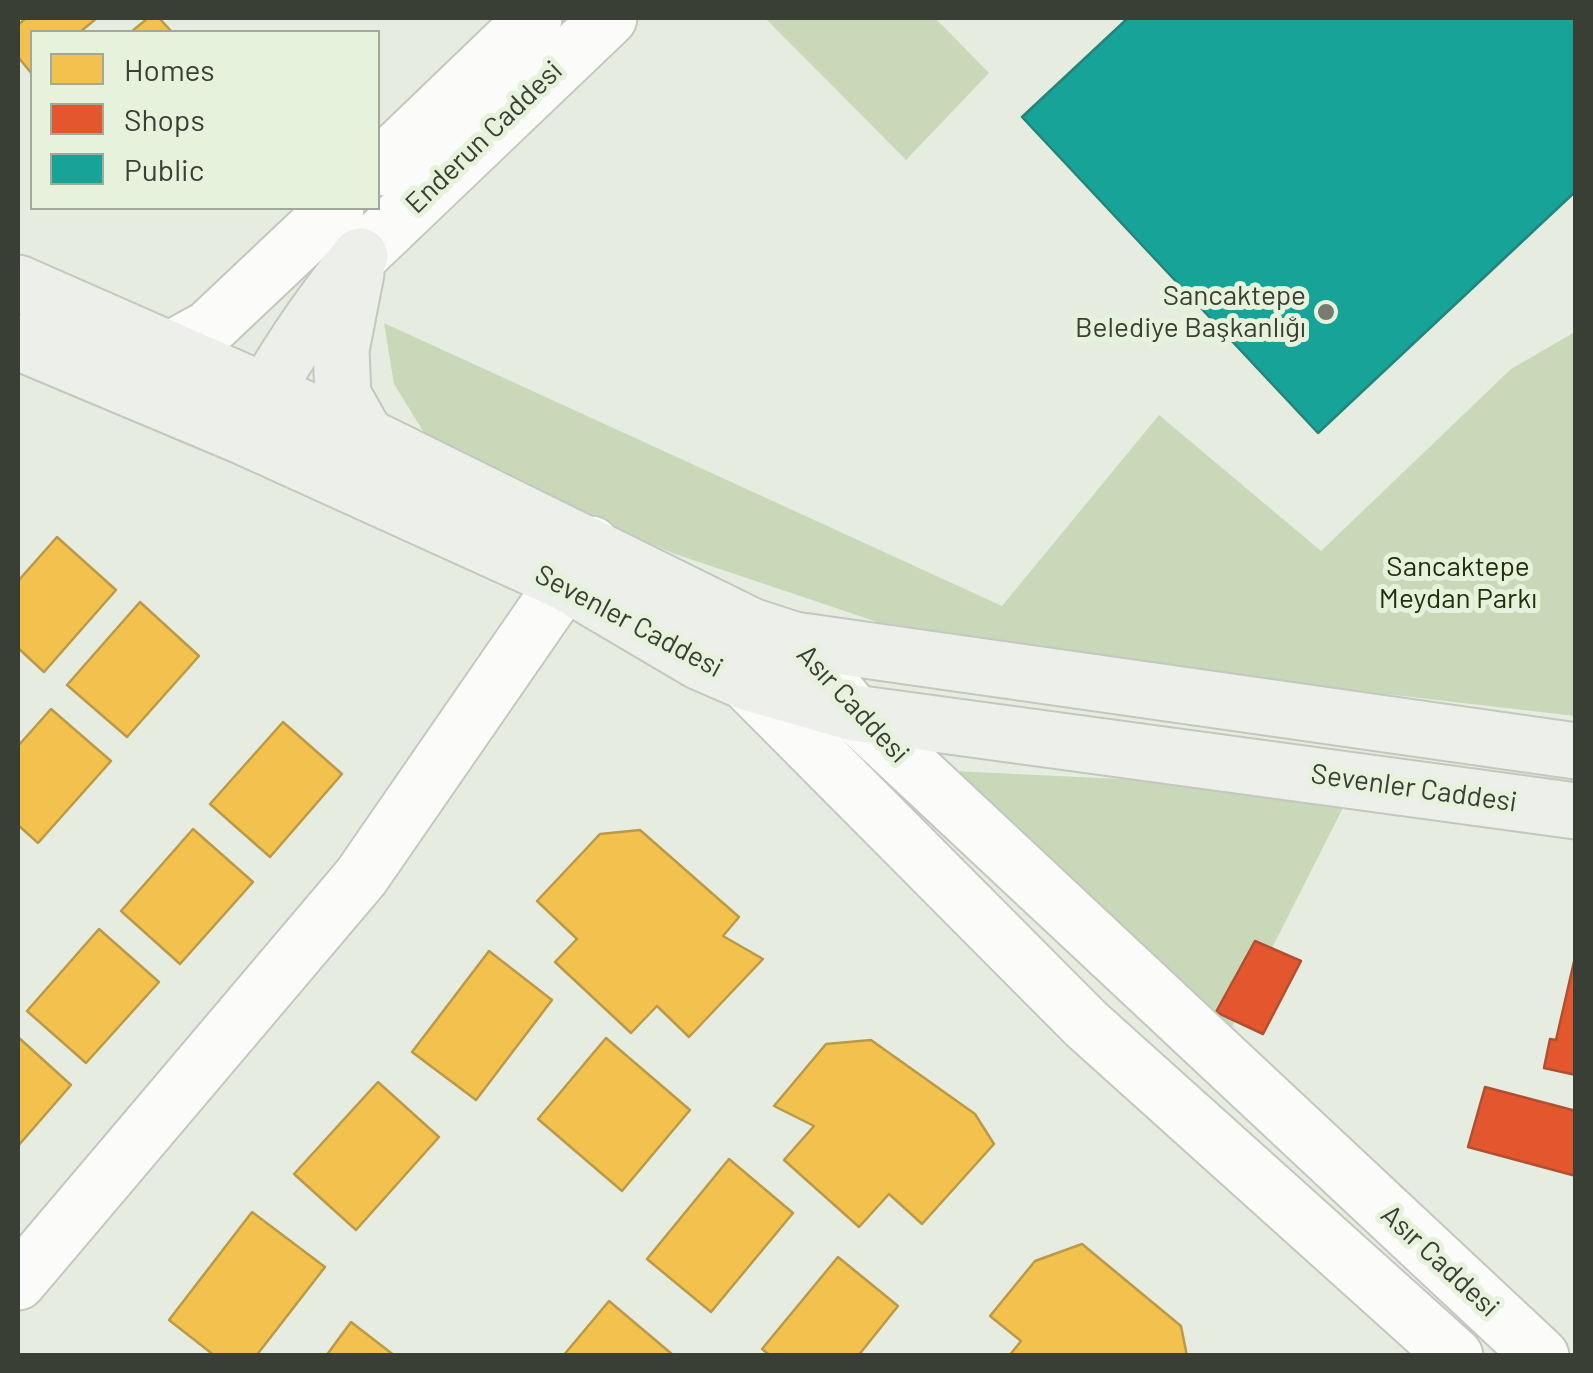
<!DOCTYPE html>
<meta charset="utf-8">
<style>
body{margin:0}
#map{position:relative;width:1593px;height:1373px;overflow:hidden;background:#e6ede0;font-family:Barlow,sans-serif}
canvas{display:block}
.frame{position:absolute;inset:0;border:20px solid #3a3f36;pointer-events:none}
.legend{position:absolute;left:30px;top:30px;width:350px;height:180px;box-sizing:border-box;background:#e6f2db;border:2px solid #a1aa99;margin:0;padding:12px 18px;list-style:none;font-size:30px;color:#3a3f36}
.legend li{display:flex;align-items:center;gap:20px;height:50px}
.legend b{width:50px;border:2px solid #a1aa99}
</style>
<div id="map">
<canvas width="1593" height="1373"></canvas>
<div class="frame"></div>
<ul class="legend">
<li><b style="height:28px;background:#f2c14e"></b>Homes</li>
<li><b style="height:28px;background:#e4572e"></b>Shops</li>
<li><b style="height:28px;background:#17a398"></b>Public</li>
</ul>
</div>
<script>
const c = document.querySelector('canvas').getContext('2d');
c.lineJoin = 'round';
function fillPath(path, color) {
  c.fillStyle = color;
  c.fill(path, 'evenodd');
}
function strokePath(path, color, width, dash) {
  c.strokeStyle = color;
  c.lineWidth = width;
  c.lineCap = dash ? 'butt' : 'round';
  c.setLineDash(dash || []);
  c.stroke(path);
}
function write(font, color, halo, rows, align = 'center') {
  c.font = font + ' Barlow,sans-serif';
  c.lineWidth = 10;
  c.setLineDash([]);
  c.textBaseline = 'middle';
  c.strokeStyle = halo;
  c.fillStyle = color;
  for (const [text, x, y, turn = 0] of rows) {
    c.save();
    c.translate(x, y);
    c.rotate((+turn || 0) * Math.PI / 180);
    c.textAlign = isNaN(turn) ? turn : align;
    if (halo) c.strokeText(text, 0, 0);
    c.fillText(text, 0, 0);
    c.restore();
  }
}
fillPath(new Path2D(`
 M765 18H935L989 73 906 160Z
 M384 323 1002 606 1159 415 1321 551 1511 369 1575 332V716L937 642 675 554 438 455 394 384Z
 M953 771 1352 790 1232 1027Z`), '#c8d8b8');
const homes = new Path2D(`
 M26 18H97L80 32H32V74L18 57V25Z
 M148 18H159L172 32H131Z
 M57 537 116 590 44 672 18 648V581Z
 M140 602 199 656 127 737 67 685Z
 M51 709 111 761 38 843 18 825V746Z
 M283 722 342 774 270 857 210 804Z
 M193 829 253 882 180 964 121 911Z
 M640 830 739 917 723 936 763 959 689 1037 657 1006 631 1033 555 962 577 939 537 901 600 834Z
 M99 929 159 982 86 1063 27 1011Z
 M489 951 552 1000 476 1100 412 1052Z
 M18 1037 71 1085 18 1146Z
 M606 1038 690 1110 622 1191 538 1119Z
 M871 1040 975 1114 994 1144 922 1224 889 1194 859 1227 784 1160 814 1126 774 1106 826 1044Z
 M378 1082 439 1137 356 1230 294 1174Z
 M729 1159 793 1213 711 1312 647 1259Z
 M252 1212 325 1267 256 1356H215L169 1320Z
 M1082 1244 1181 1326 1187 1356H1009L1021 1341 990 1316 1035 1261Z
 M838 1257 898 1306 858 1356H771L762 1349Z
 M609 1301 673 1355 672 1356H563Z
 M351 1322 395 1356H326Z`);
fillPath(homes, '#f2c14e');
strokePath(homes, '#bb9a47', 2.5);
const shops = new Path2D(`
 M1255 941 1301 961 1263 1034 1216 1012Z
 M1576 953V1075L1544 1068 1550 1039 1556 1040Z
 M1485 1087 1576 1111V1176L1468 1147Z`);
fillPath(shops, '#e4572e');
strokePath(shops, '#b15030', 2.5);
const public = new Path2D(`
 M1128 18H1576V191L1318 433 1022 117Z`);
fillPath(public, '#17a398');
strokePath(public, '#22857b', 2.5);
const minor = new Path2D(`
 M18 1282 361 877 591 544`);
const tertiary = new Path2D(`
 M378 168 534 18
 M360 256 609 18
 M171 349 209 328 336 208
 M1455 1356 1086 1024 746 682 794 640 854 713 1541 1356`);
const secondary = new Path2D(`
 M356 273 341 350 343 395 366 436
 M18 283 366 436 751 626 794 640 1576 751
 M18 342 242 436 566 583 700 662 746 682 854 713 1576 811
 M248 424C279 365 318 307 360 256`);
strokePath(minor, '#c3c8be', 59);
strokePath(tertiary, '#c3c8be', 59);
strokePath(secondary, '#c3c8be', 59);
strokePath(minor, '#fbfcfa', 55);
strokePath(tertiary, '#fbfcfa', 55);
strokePath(secondary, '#edf0ea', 55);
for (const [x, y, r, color] of [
 [1326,312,10,"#767c72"]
]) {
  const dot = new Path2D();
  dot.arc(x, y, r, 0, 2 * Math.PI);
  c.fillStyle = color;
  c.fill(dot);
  strokePath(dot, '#e6f2db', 4);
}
write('28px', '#3a3f36', '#e6f2db', [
 ["Enderun Caddesi",484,137,-44],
 ["Sevenler Caddesi",629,621,28],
 ["Asır Caddesi",853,704,47],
 ["Sevenler Caddesi",1414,788,8],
 ["Asır Caddesi",1440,1261,43]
]);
write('28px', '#3a3f36', '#e6f2db', [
 ["Sancaktepe",1306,296],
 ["Belediye Başkanlığı",1306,328]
], 'right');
write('28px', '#203109', '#e6f2db', [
 ["Sancaktepe",1458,567],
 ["Meydan Parkı",1458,599]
]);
</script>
